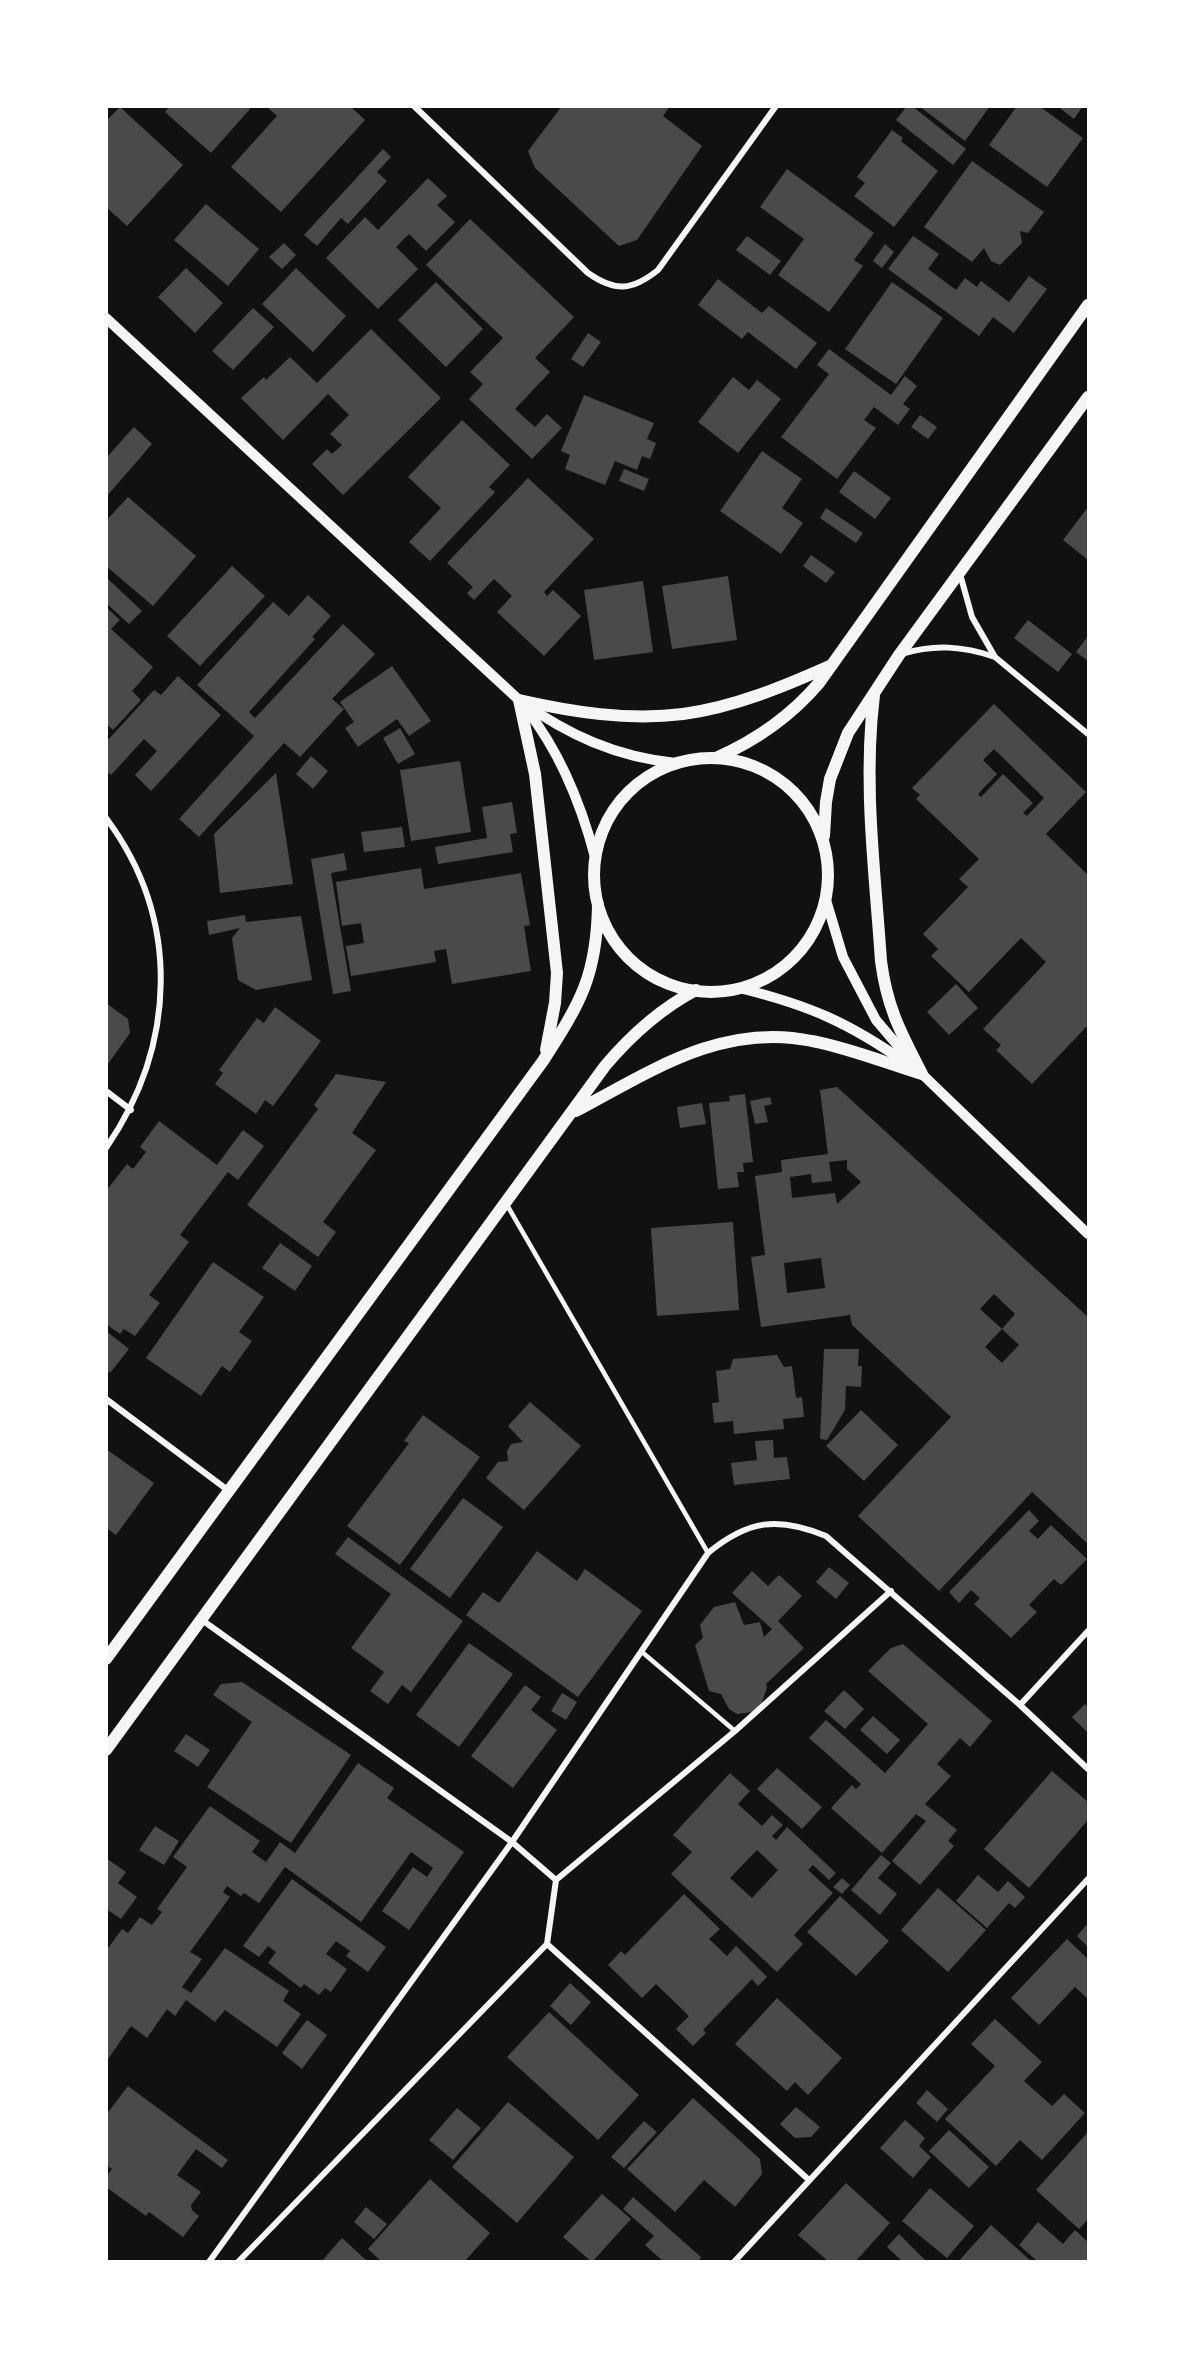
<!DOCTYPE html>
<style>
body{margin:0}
#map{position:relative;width:1195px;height:2368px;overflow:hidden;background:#111;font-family:"Noto Serif",serif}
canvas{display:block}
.frame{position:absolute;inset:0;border:108px solid #fff;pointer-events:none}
</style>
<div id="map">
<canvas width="1195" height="2368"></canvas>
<div class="frame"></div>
</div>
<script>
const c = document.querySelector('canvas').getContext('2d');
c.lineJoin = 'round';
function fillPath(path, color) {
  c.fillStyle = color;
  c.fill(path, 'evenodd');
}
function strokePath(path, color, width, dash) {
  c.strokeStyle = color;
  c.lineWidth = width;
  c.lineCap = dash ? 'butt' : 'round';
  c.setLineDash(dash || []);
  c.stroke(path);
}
fillPath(new Path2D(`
 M170 106H247L250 109 211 153 165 112Z
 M266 106H350L365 120 281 212 231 167 277 116Z
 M562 106H670L663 116 702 146 637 240 619 246 535 168 528 151Z
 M907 106H912L966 149 953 165 896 120Z
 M919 106H990L965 141Z
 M1017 106H1039L1083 138 1047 187 989 145Z
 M1057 106H1083L1074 119Z
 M120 107 183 165 127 226 106 207V121Z
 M892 130 903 138 901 141 938 171 894 227 854 196 865 183 857 177Z
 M383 149 391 157 377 172 387 181 348 224 341 218 317 246 304 235Z
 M972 161 1044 212 1028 233 1020 231 1022 243 1000 265 991 261 984 248 972 262 924 227Z
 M787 169 874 233 854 260 863 266 829 312 778 275 804 239 760 207Z
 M428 178 447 196 437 205 455 222 426 251 409 234 396 247 418 269 378 309 326 258 365 217 378 230Z
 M206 204 259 249 228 286 174 240Z
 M470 219 574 317 535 358 550 372 515 409 535 427 547 414 562 428 532 459 469 399 483 384 470 372 503 338 426 265Z
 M747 236 781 261 770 275 736 250Z
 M913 236 939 254 928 269 956 290 965 278 977 287 981 281 1009 302 1029 276 1047 289 1014 333 993 317 979 336 888 269Z
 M284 243 296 255 282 269 269 257Z
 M885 244 894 252 882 268 873 261Z
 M186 268 223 303 195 333 158 297Z
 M296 268 346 316 313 352 262 304Z
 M718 279 762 313 769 306 817 343 796 369 748 332 742 339 698 305Z
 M436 282 483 329 446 367 398 320Z
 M892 282 943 318 896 384 845 349Z
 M253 308 274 327 233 370 212 351Z
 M371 329 441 398 343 495 312 464 327 449 332 454 342 445 330 434 349 415 328 394 283 440 241 398 264 377 266 380 290 357 317 383Z
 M588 333 601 342 583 367 571 359Z
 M829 349 891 395 905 376 917 386 903 404 910 409 898 425 874 407 864 420 876 428 837 479 781 437 829 374 817 365Z
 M733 377 749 390 757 380 781 399 738 453 698 422Z
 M584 395 654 423 647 439 656 443 650 459 642 456 637 470 615 461 605 485 565 469 570 455 561 451Z
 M920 415 937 427 928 439 911 427Z
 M462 420 510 465 489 487 495 492 430 561 409 542 441 508 408 477Z
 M134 427 152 444 106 497V458Z
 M762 451 802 479 782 508 803 523 781 554 720 511Z
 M624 469 649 479 644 491 619 481Z
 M854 471 891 498 875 519 839 492Z
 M528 478 594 539 544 592 547 596 553 590 581 616 544 656 497 612 512 596 494 579 474 600 467 593 473 587 447 563Z
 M128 497 196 556 153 606 106 566V521Z
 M1088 507V560L1063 540Z
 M826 508 863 533 856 543 820 518Z
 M811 555 835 572 826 583 803 566Z
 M232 566 265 596 200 666 167 636Z
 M728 576 737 640 672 649 662 586Z
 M106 577 142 611 129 624 106 603Z
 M643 581 653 652 594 660 584 590Z
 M308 595 331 616 312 637 315 639 249 712 255 718 343 624 375 654 332 699 344 709 300 757 284 743 199 837 179 819 254 736 197 685 273 602 289 616Z
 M106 607 120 620 111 629 153 667 132 691 141 700 113 730 106 724Z
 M1028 620 1072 654 1058 672 1014 638Z
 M1088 636V661L1076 652Z
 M392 666 431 721 409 736 397 719 358 747 345 728 354 722 340 702Z
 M178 676 221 715 151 791 135 775 157 751 144 739 111 775 106 771V742L154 690 161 695Z
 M994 704 1086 792 1046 834 1088 875V1025L1032 1084 996 1050 1001 1045 983 1029 1046 962 1021 938 969 992 931 956 938 949 923 934 968 887 959 879 979 859 916 799 920 795 912 788ZM994 749 1044 798 1027 816 1023 813 1033 803 1003 774 981 797 978 794 997 774 983 760Z
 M400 728 415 754 398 764 383 738Z
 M311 756 328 771 313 789 296 774Z
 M460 761 471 832 411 841 400 770Z
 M276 773 293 884 220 893 214 834Z
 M512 802 517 833 510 834 513 852 438 864 435 847 487 838 482 807Z
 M402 827 405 847 364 852 361 832Z
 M344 853 347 870 331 873 351 991 333 994 311 859Z
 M421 868 424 889 521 873 530 925 524 926 531 971 452 984 446 949 434 951 436 962 351 976 346 946 364 943 361 923 342 926 336 882Z
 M245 915 246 922 301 916 312 980 256 990 238 980 232 938 240 928 209 935 207 921Z
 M956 984 978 1008 949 1035 927 1012Z
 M106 1003 128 1019 130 1033 108 1064Z
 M275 1007 321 1041 273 1106 265 1100 256 1114 215 1084 223 1073 219 1070 257 1018 264 1023Z
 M336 1074 386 1082 352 1133 376 1150 323 1222 336 1232 318 1257 247 1205 318 1109 314 1105Z
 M837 1087 1088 1317V1544L1032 1492 939 1591 858 1516 951 1417 852 1325 850 1315 761 1327 751 1257 765 1255 755 1176 782 1172 781 1160 828 1154 820 1090ZM847 1160V1169L861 1182 837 1204 835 1193 792 1198 790 1177 811 1174 812 1183 832 1181 829 1162ZM821 1258 825 1288 787 1293 784 1263ZM994 1294 1015 1314 1002 1329 1019 1345 1002 1363 985 1347 1002 1329 980 1309Z
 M745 1094 753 1162 743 1163 744 1172H737L739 1187 718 1189 709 1103 730 1101 729 1096Z
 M770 1097 772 1104 764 1106 768 1122 755 1124 750 1101Z
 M702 1103 706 1124 680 1128 677 1107Z
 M159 1121 217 1165 243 1130 264 1146 238 1180 228 1172 180 1235 189 1242 149 1295 160 1303 135 1336 124 1329 120 1334 106 1324V1191L127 1164 133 1169 146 1152 140 1147Z
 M733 1222 739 1310 657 1316 651 1228Z
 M280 1243 312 1266 295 1291 262 1268Z
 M213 1262 264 1297 239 1332 252 1341 230 1372 222 1366 201 1396 146 1358Z
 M106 1331 129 1349 110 1373 106 1370Z
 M824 1349H859L858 1366H862L861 1387 846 1386 845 1410 827 1440 820 1439Z
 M777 1355 784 1367 792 1366 796 1398 802 1397 804 1417 783 1419 784 1429 734 1434 733 1421 714 1423 712 1403 719 1402 716 1371 730 1369 733 1359Z
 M530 1402 581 1446 524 1510 486 1478 498 1462 508 1461 507 1451 511 1444 523 1442 508 1426Z
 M861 1410 898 1445 864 1481 826 1446Z
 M423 1415 480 1457 400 1565 347 1526 409 1443 404 1441Z
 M773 1440 774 1458 787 1457 790 1479 734 1485 731 1463 757 1460 755 1441Z
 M106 1449 154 1483 116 1535 106 1528Z
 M463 1498 503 1527 450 1598 410 1569Z
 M1029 1510 1039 1521 1029 1531 1038 1539 1051 1525 1087 1559 1061 1585 1054 1579 1029 1605 1037 1612 1011 1638 974 1604 980 1598 971 1590 959 1603 949 1592Z
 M348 1537 463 1621 411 1692 402 1685 388 1704 370 1691 384 1672 351 1648 391 1594 335 1554Z
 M537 1551 577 1581 585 1569 642 1611 578 1697 466 1615 483 1592 499 1603Z
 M829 1567 849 1583 836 1599 816 1582Z
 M752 1571 768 1586 779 1575 802 1596 778 1621 804 1648 766 1684 767 1688 761 1705 752 1712 737 1714 729 1709 721 1694 709 1691 695 1645 703 1638 700 1625 714 1607 735 1602 744 1625 760 1622 764 1637 772 1629 732 1593Z
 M469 1643 513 1674 459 1747 416 1715Z
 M903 1644 992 1721 970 1747 960 1738 937 1764 951 1776 925 1804 957 1830 948 1841 954 1846 920 1885 892 1861 926 1821 916 1814 882 1853 831 1808 852 1785 856 1789 861 1784 809 1738 826 1720 885 1773 928 1724 868 1671 891 1648Z
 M242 1682 351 1755 291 1843 207 1787 252 1722 213 1695 221 1684Z
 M525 1685 541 1697 531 1710 557 1730 513 1788 471 1756Z
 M844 1690 864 1709 845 1729 824 1711Z
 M562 1693 577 1702 566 1720 551 1711Z
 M1085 1704 1088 1707V1733L1072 1717Z
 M873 1716 900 1740 887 1754 860 1730Z
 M186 1734 210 1750 198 1767 174 1751Z
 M358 1763 394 1788 387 1798 464 1852 409 1930 382 1911 413 1867 427 1877 433 1868 411 1852 361 1922 285 1867 259 1903 244 1893 241 1896 227 1886 223 1892 230 1897 190 1952 202 1959 182 1987 191 1993 225 1948 289 1991 283 2001 301 2014 277 2047 225 2010 215 2022 186 2000 175 2016 167 2009 147 2038 131 2026 106 2062V1951L122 1929 128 1933 140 1917 152 1925 162 1912 157 1909 187 1867 173 1857 210 1806 260 1841 252 1852 266 1862 280 1842 295 1853Z
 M777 1768 822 1807 802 1829 757 1789Z
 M1052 1771 1088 1802V1820L1029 1888 984 1849Z
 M730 1773 750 1791 738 1804 762 1826 772 1815 783 1825 772 1836 776 1840 787 1827 836 1873 829 1880 813 1865 808 1870 833 1893 794 1935 803 1944 777 1972 671 1874 692 1852 673 1835ZM757 1850 778 1870 752 1898 730 1878Z
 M155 1826 179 1841 164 1865 139 1850Z
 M881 1855 891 1863 878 1878 897 1894 880 1915 851 1890Z
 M106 1858 126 1872 118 1883 137 1897 121 1919 106 1909Z
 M978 1875 998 1892 1008 1881 1025 1897 1015 1908 1009 1903 987 1928 956 1901Z
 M842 1878 850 1885 842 1894 833 1887Z
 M292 1879 386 1947 368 1972 346 1956 350 1951 336 1941 326 1954 347 1969 331 1992 325 1988 319 1995 304 1984 301 1988 268 1963 276 1952 268 1946 259 1957 243 1946Z
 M938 1888 986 1930 948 1972 901 1930Z
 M684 1894 720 1929 709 1939 727 1956 736 1946 767 1977 758 1986 752 1979 703 2030 706 2033 693 2046 676 2029 689 2016 656 1984 642 1998 608 1965 621 1951 625 1955Z
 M840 1896 889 1941 856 1976 807 1932Z
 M1088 1923V1947L1077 1936Z
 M1067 1939 1088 1959V1999L1075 1987 1039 2025 1011 1998Z
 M570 1983 591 2002 571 2025 550 2006Z
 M777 1998 842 2058 808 2095 795 2082 787 2091 735 2044Z
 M549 2012 639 2095 598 2140 507 2057Z
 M995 2019 1042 2062 1024 2081 1052 2106 1064 2094 1085 2113 1042 2160 1020 2140 996 2166 945 2119 995 2066 971 2044Z
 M307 2020 327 2035 302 2069 282 2053Z
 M128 2086 228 2160 222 2168 196 2149 177 2175 201 2192 191 2205 192 2210 199 2216 183 2237 149 2212 146 2216 106 2187V2177L112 2169 106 2165V2115Z
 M927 2090 948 2109 937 2122 916 2103Z
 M693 2098 760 2159 762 2174 735 2207 704 2180 675 2212 627 2169Z
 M508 2102 574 2157 517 2223 452 2167Z
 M796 2107 820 2127 811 2137 795 2138 780 2124Z
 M457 2108 481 2128 453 2160 429 2140Z
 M905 2120 925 2138 919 2146 931 2157 913 2178 880 2148Z
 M644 2121 657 2132 624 2168 611 2157Z
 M949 2130 989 2167 969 2188 929 2151Z
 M1088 2132V2219L1079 2229 1036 2190Z
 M430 2179 490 2233 464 2262H382L368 2249Z
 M846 2183 890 2223 855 2262H829L798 2235Z
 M930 2188 974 2226 947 2258 902 2221Z
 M602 2194 631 2219 592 2262 563 2237Z
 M633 2197 701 2257 698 2262H664L645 2245 654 2236 623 2209Z
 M366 2207 387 2224 374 2239 354 2222Z
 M1038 2222 1063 2244 1075 2230 1088 2242V2262H1038L1019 2245Z
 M991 2225 1012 2244 1032 2262H958Z
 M899 2234 927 2262H903L887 2247Z
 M342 2238 368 2262H321Z`), '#4a4a4a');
strokePath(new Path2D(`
 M507 1205 708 1553
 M642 1652 735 1731`), '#f5f5f5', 4.5);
strokePath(new Path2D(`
 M414 106 588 273C615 292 632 291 658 270L776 106
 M960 574 972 617 995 657 1088 734
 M902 654C934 644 963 646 995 657
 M106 818C182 920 176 1046 106 1148
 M106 1091 131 1110
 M106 1399 229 1491
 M202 1620 512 1842 556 1880
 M1020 1705 1088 1631
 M547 1944 809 2180
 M209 2262 512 1842 708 1553C748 1520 778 1516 826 1536L1020 1705 1088 1769
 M238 2262 547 1944 556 1880 735 1731 891 1591
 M734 2262 1088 1879`), '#f5f5f5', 6);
strokePath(new Path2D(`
 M106 318 519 700C568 735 616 757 676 763
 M526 709C561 753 581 804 595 857
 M826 900 843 957 876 1020 922 1074 1088 1234
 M739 988C809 1005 850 1023 909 1065`), '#f5f5f5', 10);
strokePath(new Path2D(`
 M874 695C863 784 875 871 881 961 887 1008 901 1033 922 1074
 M716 758C757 740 790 717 819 683L1088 305
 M594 875a117 117 0 1 1 234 0a117 117 0 1 1-234 0Z
 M824 836 826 802 830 779 848 733 899 655 1088 397
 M546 1050 555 1003 557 973 535 774 519 700C572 712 628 721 683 714 735 707 785 686 832 665
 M576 1111C651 1071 723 1022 812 1041 849 1048 886 1063 922 1074
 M106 1659 543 1061C581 1002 597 975 598 904
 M106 1750 605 1066C632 1034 660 1009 696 990`), '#f5f5f5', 12);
</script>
